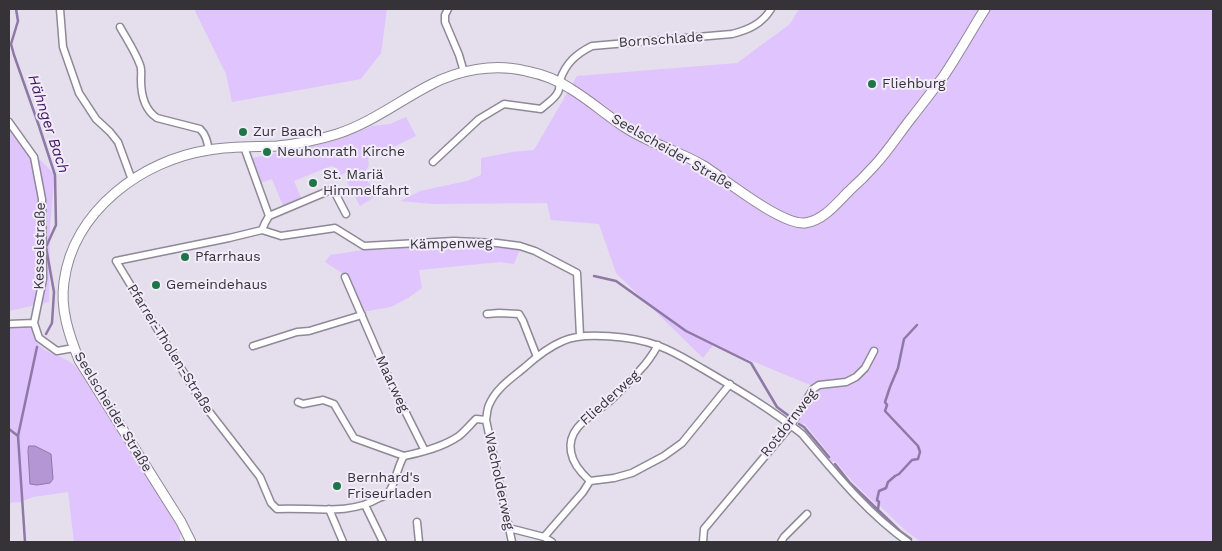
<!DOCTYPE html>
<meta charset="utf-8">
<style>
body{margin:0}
#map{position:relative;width:1222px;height:551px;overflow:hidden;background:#e5deed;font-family:"Work Sans",sans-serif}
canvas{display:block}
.frame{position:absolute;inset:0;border:10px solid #353338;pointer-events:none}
</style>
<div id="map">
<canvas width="1222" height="551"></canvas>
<div class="frame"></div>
</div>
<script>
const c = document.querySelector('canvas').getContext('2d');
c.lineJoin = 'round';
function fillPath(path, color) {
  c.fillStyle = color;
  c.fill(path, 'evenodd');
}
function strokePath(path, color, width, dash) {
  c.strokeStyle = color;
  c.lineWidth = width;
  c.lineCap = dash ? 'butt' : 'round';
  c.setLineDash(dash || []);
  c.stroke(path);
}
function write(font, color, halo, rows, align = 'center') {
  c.font = font + ' "Work Sans",sans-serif';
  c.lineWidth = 4;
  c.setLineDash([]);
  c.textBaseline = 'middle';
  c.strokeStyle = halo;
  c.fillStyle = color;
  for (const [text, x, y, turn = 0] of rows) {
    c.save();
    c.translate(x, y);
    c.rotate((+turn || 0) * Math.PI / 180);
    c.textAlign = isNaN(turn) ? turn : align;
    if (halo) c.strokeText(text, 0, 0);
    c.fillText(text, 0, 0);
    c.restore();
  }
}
fillPath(new Path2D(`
 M194 9H387L381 53 361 79 232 102 226 74Z
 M799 9H1213V542H921L905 530 880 506 877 505 853 482 836 462 833 461 831 463 828 459 831 456 805 424 796 423 820 389 713 345 703 358 616 273 599 224 551 220 547 203 432 204 400 201 420 191 467 181 481 175V158L512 152 534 150 577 76 737 63 790 24Z
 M406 117 416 136 368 159 369 165 364 174 376 196 360 206 347 181 355 175 352 169 341 175 337 168 331 166 294 181 302 200 284 208 272 179 260 183 252 158 318 145 343 138 372 126 390 124Z
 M9 128 55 175 54 181 50 226 49 302 9 311Z
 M445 245 463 247H512L520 249 514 264 500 262 419 270 422 288 408 298 391 307 362 312 347 276 325 262 330 255 363 250H388L403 247Z
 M31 326C33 331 34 337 37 342 44 355 69 356 78 369L159 495 180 532V542H74L68 492 33 497 20 502 9 503V327Z`), '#dfc4fd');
const water = new Path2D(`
 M29 446H35L51 454 53 479 50 483 37 485 30 484 28 451Z`);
fillPath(water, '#b496d4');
strokePath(water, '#8e78a5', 1);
strokePath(new Path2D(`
 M16 9 18 21 11 44 14 55 39 126 55 175 56 225 46 247 54 292 52 323 46 334
 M594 276 616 281 686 331 751 363 777 407 789 416
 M799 424 804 427 829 457
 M9 429 18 436 25 542H26
 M18 436 37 347
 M835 464 850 483 900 531 911 539
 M878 509 879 502 877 500 879 491 886 488 888 482 895 476 899 474 912 460 918 459 920 452 918 446 885 411 887 405 885 402 890 387 898 368 904 339 917 325`), '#8e78a5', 2.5);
const street = new Path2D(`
 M60 9 63 47 79 93 96 119 110 132 118 142 132 180
 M448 9 445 15V22L459 55 464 72
 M120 27C126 38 136 53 140 65 142 69 141 75 141 80 141 95 145 110 157 118L200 129C206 135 207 141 209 150
 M9 122 34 157 42 199 43 279 34 323 39 338 57 351 74 348
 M244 147 269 216
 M433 162 479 119 504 104 541 109C546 104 555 99 558 92 560 89 559 84 560 80 566 63 576 54 592 46L732 34C748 30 762 24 771 9
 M262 230 265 223 269 216 333 189 346 214
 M345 277 391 383 425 451
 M487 314 499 313 519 314 523 321 537 357
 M9 324 34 323
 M580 336 577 273 535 251 520 246 497 243 454 241 364 246 335 228 281 236 262 230 229 238 116 261 201 401 260 477 271 503 277 509C311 507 349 516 379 498 382 497 387 495 389 492 396 482 397 467 404 456 423 452 443 447 459 436 465 431 470 425 476 419L486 420C487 415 487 409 489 405 496 388 512 378 525 367 535 358 551 346 563 341 584 331 634 337 656 345 672 350 689 361 703 369 737 389 771 409 802 434 835 473 866 512 908 542
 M658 345C653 354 647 363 640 370 632 380 622 389 613 398 597 414 566 425 571 452 573 464 581 473 590 481L614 478 632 473 664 456 682 443 730 384
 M253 346 297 332 309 331 362 315
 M298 402 303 404 323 400 334 404 354 438 404 456
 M486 420 512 542
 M365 505 383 542
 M329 509 343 542
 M417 522 419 542
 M509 528 544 537 583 492 590 481
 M544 537 552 542
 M703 542 704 529 791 425 813 389 819 385 846 382 856 377 865 368 874 351
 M781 542 784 537 807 514`);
const secondary = new Path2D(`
 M191 542 181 522 79 360C69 335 60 309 64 282 73 211 142 160 209 150 231 146 254 147 277 146 297 144 318 140 337 134 371 123 399 101 430 85 458 70 494 63 526 71 541 74 558 80 571 89 591 101 607 116 626 128 651 144 679 151 704 166 726 180 781 225 805 223 823 221 837 203 849 191 858 183 867 174 875 165 889 150 900 132 913 116 923 103 933 90 943 77 958 55 971 31 985 9`);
strokePath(street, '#8f8896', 9);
strokePath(secondary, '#8f8896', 11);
strokePath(street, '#fff', 6);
strokePath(secondary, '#fff', 9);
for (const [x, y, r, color] of [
 [872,84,5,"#1e7548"],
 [243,132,5,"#1e7548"],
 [267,152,5,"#1e7548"],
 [313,183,5,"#1e7548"],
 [185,257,5,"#1e7548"],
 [156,285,5,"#1e7548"],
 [337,486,5,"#1e7548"]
]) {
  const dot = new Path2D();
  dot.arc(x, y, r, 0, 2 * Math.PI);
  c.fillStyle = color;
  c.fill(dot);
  strokePath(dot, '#f2ebfa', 2);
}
write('14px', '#353338', '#f2ebfa', [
 ["Bornschlade",661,40,-4],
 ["Seelscheider Straße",672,152,30],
 ["Kämpenweg",451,244,-1],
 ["Kesselstraße",40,246,-89],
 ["Pfarrer-Tholen-Straße",170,349,58],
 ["Maarweg",392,384,65],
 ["Fliederweg",610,398,-42],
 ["Seelscheider Straße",113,412,59],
 ["Rotdornweg",789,423,-52],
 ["Wacholderweg",499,481,78]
]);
write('14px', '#353338', '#f2ebfa', [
 ["Fliehburg",882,84],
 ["Zur Baach",253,132],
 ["Neuhonrath Kirche",277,152],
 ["St. Mariä",323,175],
 ["Himmelfahrt",323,191],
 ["Pfarrhaus",195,257],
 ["Gemeindehaus",166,285],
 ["Bernhard's",347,478],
 ["Friseurladen",347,494]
], 'left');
write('italic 15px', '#401760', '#f2ebfa', [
 ["Hähnger Bach",48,124,72]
]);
</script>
